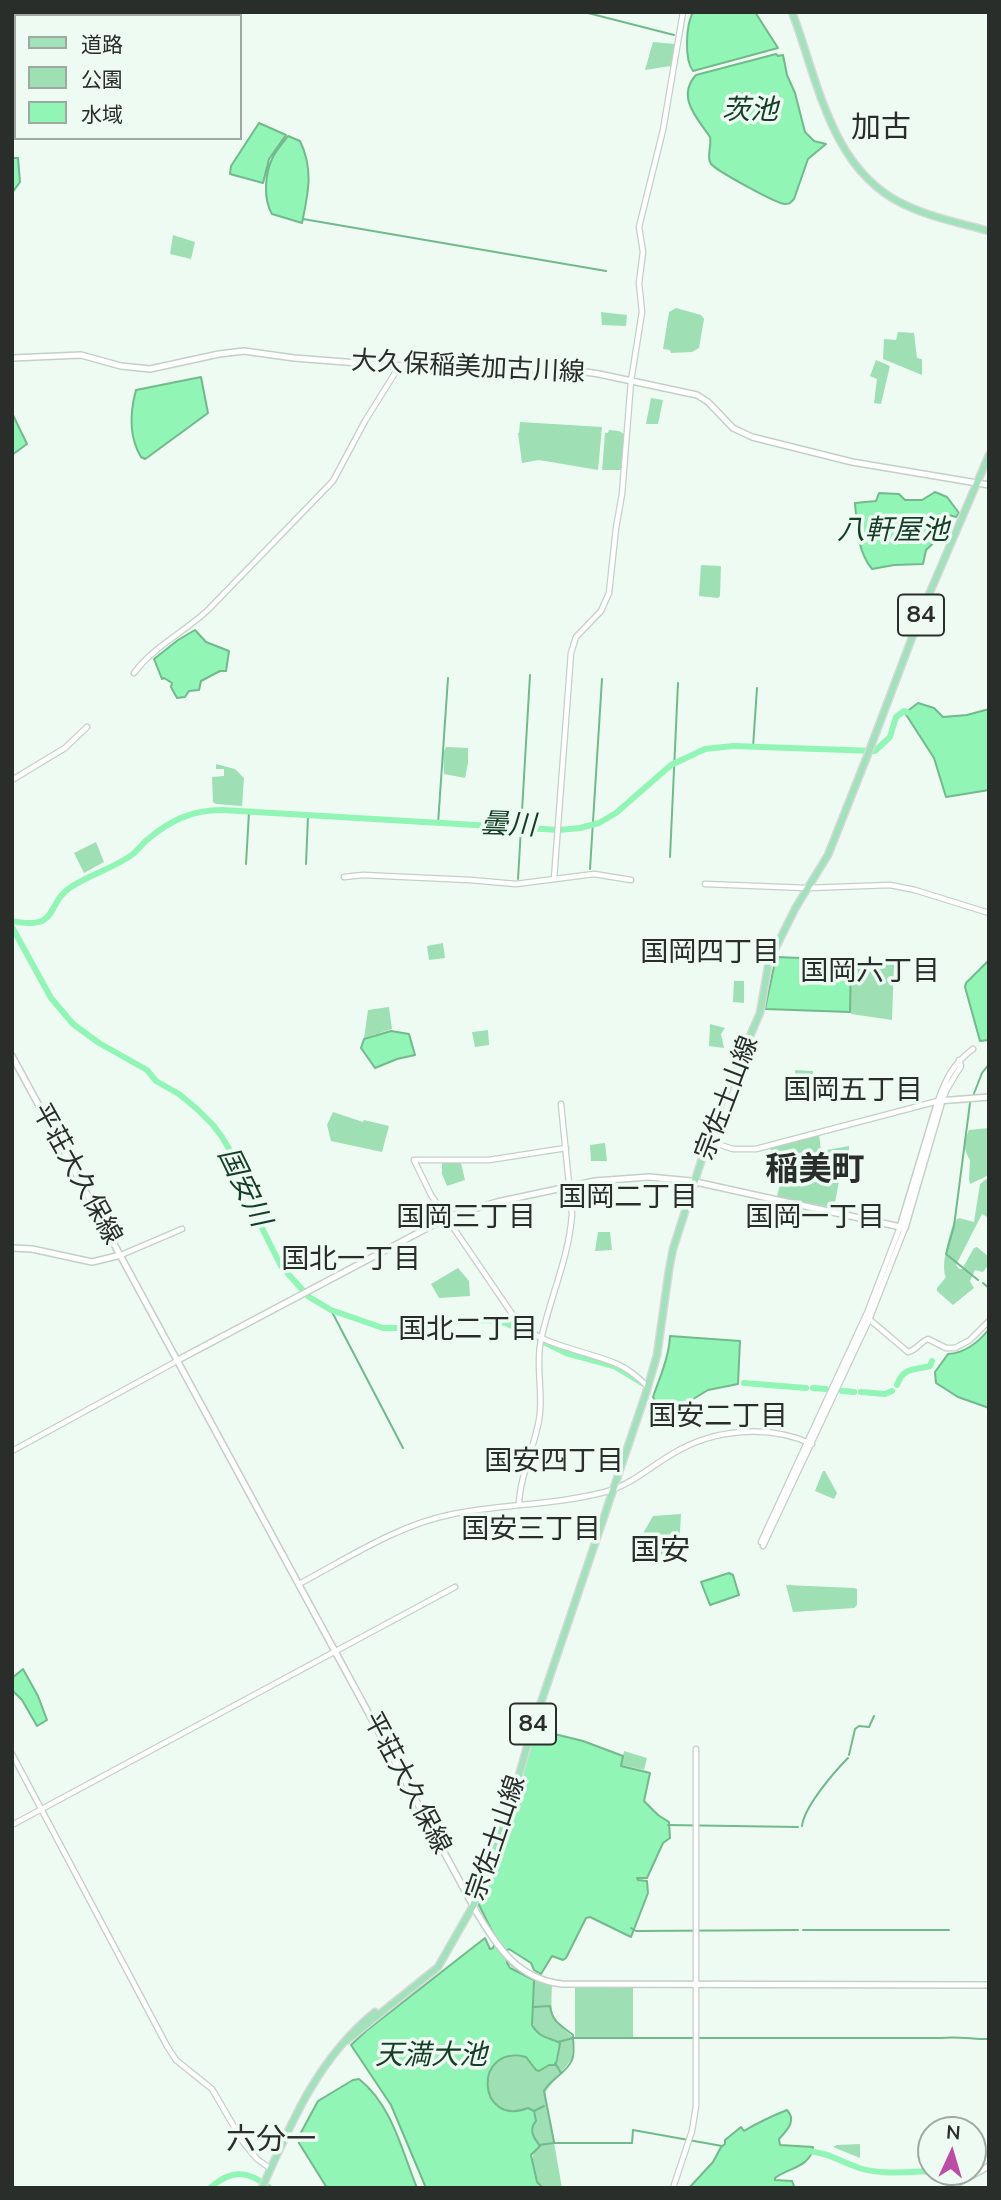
<!DOCTYPE html>
<meta charset="utf-8">
<style>
body{margin:0}
#map{position:relative;width:1001px;height:2200px;overflow:hidden;background:#eefbf2;font-family:Mulish,"Noto Sans JP",sans-serif}
canvas{display:block}
.frame{position:absolute;inset:0;border:14px solid #292e2a;pointer-events:none}
.legend{position:absolute;left:14px;top:14px;width:228px;height:126px;box-sizing:border-box;background:#eefbf2;border:2px solid #9fa9a2;margin:0;padding:9px 12px;list-style:none;font-size:21px;color:#292e2a}
.legend li{display:flex;align-items:center;gap:14px;height:35px}
.legend b{width:35px;border:2px solid #9fa9a2}
.north{position:absolute;left:917px;top:2116px;width:70px;height:70px;box-sizing:border-box;background:#eefbf2;border:2px solid #9fa9a2;border-radius:50%;rotate:4deg;font-size:19px;font-weight:700;line-height:28px;text-align:center;color:#292e2a}
.north::after{content:'';display:block;margin:auto;width:24px;height:32px;background:#bc4ca8;clip-path:polygon(50% 0,100% 100%,50% 72%,0 100%)}
</style>
<div id="map">
<canvas width="1001" height="2200"></canvas>
<div class="frame"></div>
<ul class="legend">
<li><b style="height:9px;background:#a1e2bb"></b>道路</li>
<li><b style="height:19px;background:#9ee0b4"></b>公園</li>
<li><b style="height:19px;background:#91f5b6"></b>水域</li>
</ul>
<div class="north">N</div>
</div>
<script>
const c = document.querySelector('canvas').getContext('2d');
c.lineJoin = 'round';
function fillPath(path, color) {
  c.fillStyle = color;
  c.fill(path, 'evenodd');
}
function strokePath(path, color, width, dash) {
  c.strokeStyle = color;
  c.lineWidth = width;
  c.lineCap = dash ? 'butt' : 'round';
  c.setLineDash(dash || []);
  c.stroke(path);
}
function write(font, color, halo, rows, align = 'center') {
  c.font = font + ' Mulish,"Noto Sans JP",sans-serif';
  c.lineWidth = 7;
  c.setLineDash([]);
  c.textBaseline = 'middle';
  c.strokeStyle = halo;
  c.fillStyle = color;
  for (const [text, x, y, turn = 0] of rows) {
    c.save();
    c.translate(x, y);
    c.rotate((+turn || 0) * Math.PI / 180);
    c.textAlign = isNaN(turn) ? turn : align;
    if (halo) c.strokeText(text, 0, 0);
    c.fillText(text, 0, 0);
    c.restore();
  }
}
fillPath(new Path2D(`
 M653 42 675 44 671 66 645 70Z
 M173 235 195 242 191 259 170 254Z
 M676 308 701 315 704 319 699 348 692 352 671 353 670 350 663 349 669 312Z
 M601 312 627 315 626 326 602 325Z
 M898 332 914 333 917 358 922 359V375L883 359 884 339 896 340Z
 M876 360 890 366 881 404 874 403 877 379 870 376Z
 M651 398 663 400 658 424H646Z
 M520 422 602 427 598 470 539 460 522 463 518 433H519Z
 M609 430 619 431 624 434 621 470H602L605 433H608Z
 M701 565 721 566 720 596 718 598 699 596Z
 M446 747 468 748V763L465 778 444 774 443 753Z
 M216 764 235 769 244 778 242 806 216 804 213 802 212 777 224 776V769H216Z
 M96 842 104 862 84 873 74 853Z
 M443 943 445 958 429 960 427 946Z
 M851 960 892 961 894 965 892 1020 851 1014Z
 M734 981H744V1003L733 1002Z
 M389 1007 392 1029 364 1038 368 1010Z
 M710 1024 725 1028 721 1034 724 1048 709 1046Z
 M488 1030 489 1045 475 1047 472 1032Z
 M795 1070 813 1071 811 1099 794 1097Z
 M333 1112 363 1122 364 1120 389 1126 382 1152 331 1141 327 1125Z
 M989 1128V1175L970 1184 969 1180 970 1160C963 1150 964 1141 969 1130Z
 M819 1134 821 1151 849 1146V1152L842 1165 834 1208 777 1197 781 1180 769 1161 771 1147Z
 M605 1143 607 1161H591L590 1145Z
 M442 1162 461 1163 465 1180 447 1186 442 1174Z
 M989 1177V1218L982 1214 956 1265 959 1269H962L974 1248 977 1247 989 1257V1264L983 1272 975 1270 970 1281 974 1288 953 1305 937 1291V1288L946 1277C940 1266 950 1233 954 1221L959 1218 974 1222 980 1184Z
 M598 1232H610L612 1250 595 1251Z
 M458 1268 469 1281 470 1296 439 1298 431 1284Z
 M823 1471H825L837 1493 834 1499 815 1491Z
 M681 1514 679 1549 657 1556 643 1557 642 1535 653 1516Z
 M786 1585 854 1588 857 1589V1605L854 1608 793 1612Z
 M624 1751 647 1758 644 1770 621 1765Z
 M507 1961 537 1979 552 1984C551 2015 549 2017 573 2037L572 2059 545 2092 562 2188H543C530 2175 532 2157 536 2141L531 2131 536 2119 528 2108C488 2124 472 2073 505 2056L526 2057 536 2070 549 2065H554L558 2060 560 2043 546 2039 535 2030 531 2017 533 2005 519 1973 507 1963Z
 M575 1988H633V2037H575Z
 M860 2144V2158L833 2147 837 2145Z`), '#9ee0b4');
const water = new Path2D(`
 M693 12H755L778 48 693 71C684 59 686 25 693 12Z
 M776 54 778 56 783 55 787 75 795 93 805 132 814 141 826 144 808 159 794 199C790 203 790 204 785 204 777 204 717 171 711 164 706 157 712 146 710 137 697 118 676 97 696 75Z
 M259 123 286 135 269 159 263 183 230 174 231 166Z
 M288 136 300 141C314 170 308 193 302 223L272 214C263 199 265 174 272 159 276 150 283 143 288 136Z
 M12 158H18L20 182 12 193Z
 M201 377 208 413 148 457 145 459 141 457C129 437 130 412 136 390Z
 M12 413 27 444 12 455Z
 M935 492 947 497 959 513 956 517 949 515 942 535 926 550 923 564 894 565 872 569C857 551 857 526 855 503L876 501 879 493 899 494 905 500H922Z
 M195 630 206 642 229 651 226 671H220L201 681 199 690 189 691 185 697 177 698 171 687 172 683 164 678 162 679 154 659 178 640Z
 M918 703 934 708 943 717 967 715 989 709V790L946 797 934 758 905 713Z
 M776 957 851 960 850 1012 765 1009Z
 M989 960V1040L980 1041 965 987 966 983Z
 M391 1031 409 1034 415 1055 397 1059 375 1068 361 1048 364 1039Z
 M989 1329V1408L958 1397 936 1383 935 1372 948 1354C965 1353 978 1343 989 1329Z
 M670 1336 740 1341 738 1384 708 1390 667 1415 660 1408 653 1397C660 1377 669 1357 670 1336Z
 M729 1573 733 1575 739 1595 710 1605 701 1582Z
 M23 1669 38 1696 47 1720 37 1726 22 1700 12 1690V1678Z
 M534 1729 583 1741 623 1756 621 1766 650 1773 644 1801 658 1815 669 1822 670 1838 663 1843 647 1878H637L638 1880 647 1881 648 1893 631 1937 590 1917 586 1918 566 1958 563 1960 552 1956 541 1974 534 1970 531 1963 509 1949 506 1951 507 1963 510 1968 534 1980 532 2025C540 2039 549 2037 560 2043L557 2060 555 2065H549L539 2071 536 2070 526 2057C472 2044 477 2128 528 2108L534 2111 536 2121C528 2130 534 2138 540 2146L531 2155 537 2182 543 2188H426L391 2105 351 2045 366 2031 485 1938 490 1949 493 1948 496 1939 477 1901C504 1848 519 1787 534 1729Z
 M359 2079C392 2105 402 2151 417 2188H327L299 2143 298 2138 318 2101 353 2080Z
 M787 2110C797 2121 787 2130 779 2139L780 2145 813 2147C811 2167 788 2168 775 2178V2180L792 2181 794 2186 791 2188H689L713 2162 721 2147 725 2144V2140L741 2127 744 2131C757 2123 772 2116 787 2110Z`);
fillPath(water, '#91f5b6');
strokePath(water, '#72b98c', 2);
strokePath(new Path2D(`
 M584 12 674 35
 M303 219 606 271
 M753 747 757 688
 M438 824 448 678
 M670 857 678 683
 M246 864 249 812
 M306 864 308 816
 M590 869 602 679
 M518 879 530 675
 M973 1096 982 1073 989 1064
 M970 1103 954 1226 946 1254 978 1280
 M983 1283 989 1288
 M331 1310 403 1448
 M849 1755 855 1729 859 1726 869 1727 874 1716
 M668 1825 798 1827
 M802 1826C804 1807 834 1772 848 1758
 M631 1928 636 1931 798 1930
 M803 1930H949
 M533 2007 550 2006C552 2022 562 2026 573 2035 573 2042 575 2053 572 2060 567 2073 550 2079 544 2091L554 2142
 M558 2042 573 2038H941C957 2036 972 2039 989 2039
 M555 2063 561 2073
 M534 2111 544 2106
 M539 2145 554 2143H632L633 2130 722 2146
 M560 2188 562 2187`), '#72b98c', 2);
strokePath(new Path2D(`
 M12 921C61 931 45 903 71 887 90 874 115 868 133 854 138 850 143 843 148 839 171 820 192 810 222 810L559 830 580 828 599 823 616 813 671 765 705 749 733 746 875 751 890 737 896 717 904 711 912 714
 M12 927 51 998 73 1024 99 1043 147 1070 156 1081 179 1094 197 1109 213 1125 222 1137 238 1164 250 1192 263 1230 281 1266 309 1297 331 1310 383 1328H401L458 1321 489 1320 506 1323 566 1353 614 1366 642 1383
 M744 1383 806 1388
 M897 1385C903 1367 915 1370 930 1366L932 1361
 M813 1388 826 1389
 M842 1391 854 1392
 M861 1392 885 1394 892 1391
 M806 2151C827 2152 839 2161 859 2168 882 2175 907 2172 931 2171
 M973 2161 989 2153
 M210 2188C232 2169 248 2170 270 2188`), '#91f5b6', 6);
const tertiary = new Path2D(`
 M134 673C154 646 185 632 209 609L333 481 365 421 400 365
 M12 780 65 748 87 727
 M344 877 363 875 470 880 516 884 594 874 631 880
 M554 879 571 653 576 637 601 611 609 593 616 528 622 494 631 381 642 312 639 283 643 252 639 227 663 130 683 12
 M705 884 807 888 890 885 915 890 989 913
 M942 1101 947 1089 961 1066 959 1060
 M708 1141 733 1149H756L938 1101C946 1078 953 1064 973 1049
 M566 1148 489 1160H414L431 1195 519 1324C547 1347 584 1350 617 1364 629 1369 639 1378 648 1387
 M121 1255 182 1229
 M869 1319 908 1352C917 1350 920 1342 928 1339L946 1348H955L970 1340 989 1321
 M12 1451 177 1361
 M519 1504C520 1476 534 1448 539 1420 544 1394 535 1366 541 1340 550 1297 569 1258 572 1214L561 1104
 M761 1542 867 1313 900 1227
 M763 1546 869 1320 905 1228
 M299 1584C348 1558 397 1525 453 1514 503 1504 555 1505 605 1492 631 1485 651 1466 674 1453 714 1429 768 1424 812 1444
 M12 1754 167 2046 176 2060 212 2089 243 2142 257 2159 271 2169
 M12 1825 455 1587
 M673 2188 692 2131 696 2106V1749`);
const secondary = new Path2D(`
 M12 358 81 355 121 366 150 369 219 354 244 351 294 358 473 372 559 368 599 374 697 395 708 402 733 428 752 437 852 462 989 485
 M12 1056 477 1913C498 1948 518 1979 562 1984L989 1985
 M900 1227 938 1101 989 1097
 M12 1248 32 1249 92 1262 121 1255
 M178 1360 450 1216 497 1202 595 1181 649 1177 691 1181 905 1228 942 1101
 M949 2188 989 2166`);
const primary = new Path2D(`
 M792 12C818 80 830 167 901 203 929 217 960 223 989 231
 M346 2041 438 1967 473 1906 513 1796 533 1726 646 1393 657 1355 669 1270 673 1249 717 1112 760 1013 769 961 796 907 828 855 868 754 924 606 989 455
 M262 2188C291 2123 318 2058 375 2012`);
strokePath(tertiary, '#c3d0c7', 7);
strokePath(secondary, '#c3d0c7', 8);
strokePath(primary, '#d8d9d9', 9);
strokePath(tertiary, '#fff', 4.5);
strokePath(secondary, '#fff', 5);
strokePath(primary, '#a1e2bb', 6);
for (const [x, y, w] of [
 [921,615,46],
 [533,1724,46]
]) {
  const box = new Path2D();
  box.roundRect(x - w / 2, y - 20.5, w, 41, 5);
  c.fillStyle = '#eefbf2';
  c.fill(box);
  strokePath(box, '#292e2a', 2);
}
write('bold 24px', '#292e2a', null, [
 ["84",921,615],
 ["84",533,1724]
]);
write('26px', '#292e2a', '#eefbf2', [
 ["大久保稲美加古川線",468,367,3],
 ["宗佐土山線",727,1098,-69],
 ["平荘大久保線",77,1174,61],
 ["平荘大久保線",407,1783,62],
 ["宗佐土山線",496,1838,-71]
]);
write('italic 28px', '#143e26', '#eefbf2', [
 ["茨池",750,111],
 ["八軒屋池",893,531],
 ["曇川",508,825,2],
 ["国安川",244,1187,64],
 ["天満大池",431,2056]
]);
write('28px', '#292e2a', '#eefbf2', [
 ["国岡四丁目",710,953],
 ["国岡六丁目",870,972],
 ["国岡五丁目",853,1091],
 ["国岡二丁目",628,1198],
 ["国岡三丁目",466,1218],
 ["国岡一丁目",815,1218],
 ["国北一丁目",351,1260],
 ["国北二丁目",468,1330],
 ["国安二丁目",718,1417],
 ["国安四丁目",554,1462],
 ["国安三丁目",531,1530]
]);
write('30px', '#292e2a', '#eefbf2', [
 ["加古",881,128],
 ["国安",660,1551],
 ["六分一",271,2140]
]);
write('bold 33px', '#292e2a', '#eefbf2', [
 ["稲美町",815,1170]
]);
</script>
